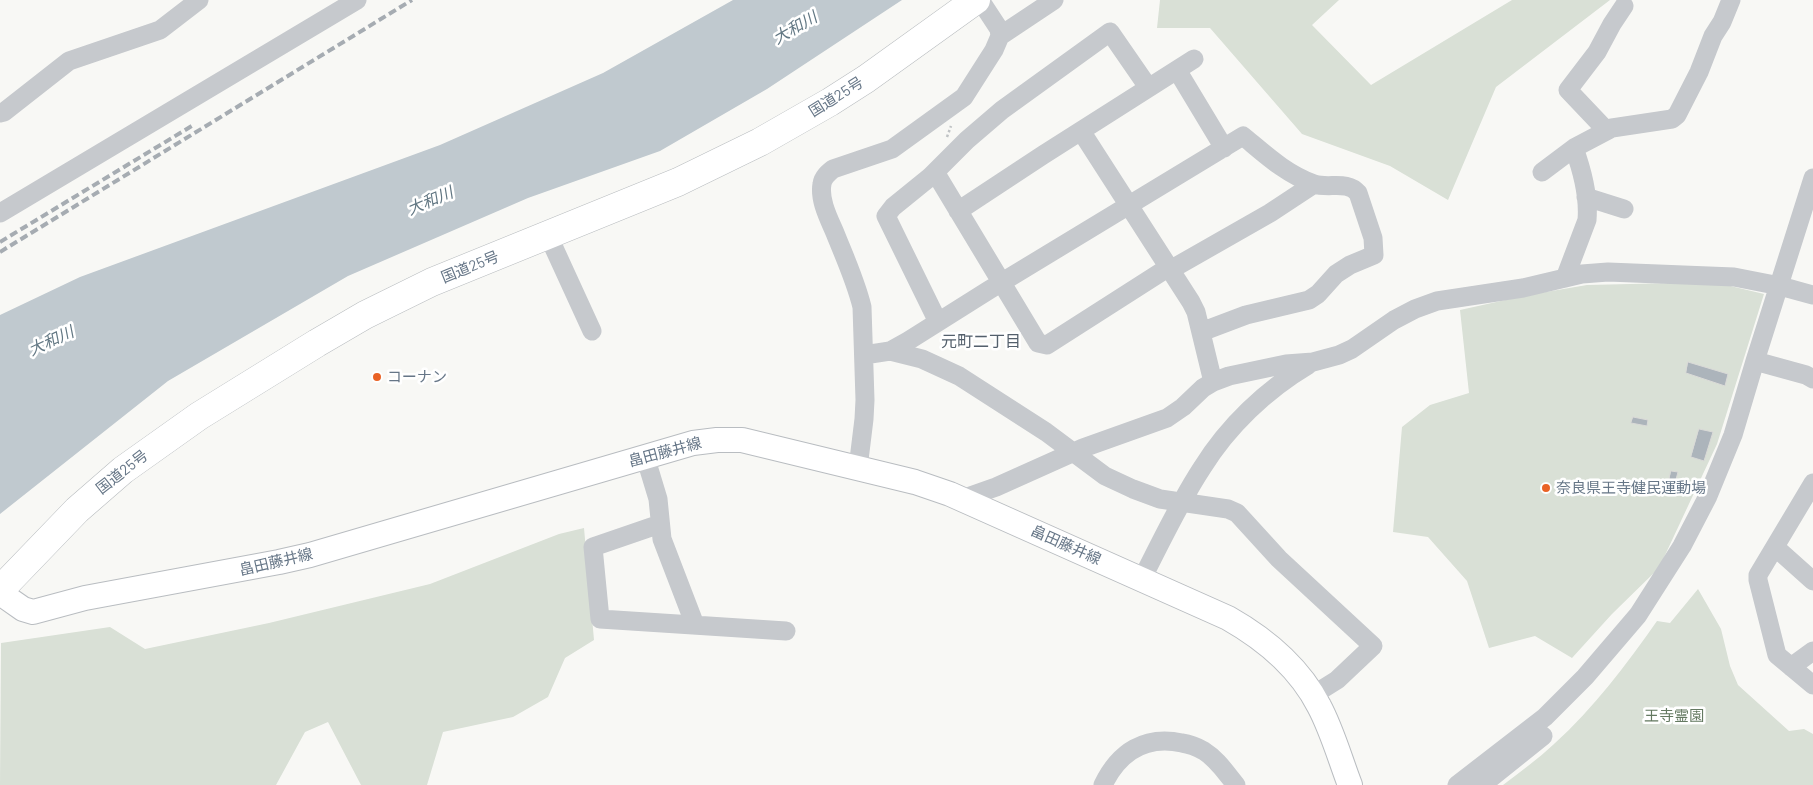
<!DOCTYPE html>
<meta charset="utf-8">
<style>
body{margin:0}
canvas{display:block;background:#f8f8f5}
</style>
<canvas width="1813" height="785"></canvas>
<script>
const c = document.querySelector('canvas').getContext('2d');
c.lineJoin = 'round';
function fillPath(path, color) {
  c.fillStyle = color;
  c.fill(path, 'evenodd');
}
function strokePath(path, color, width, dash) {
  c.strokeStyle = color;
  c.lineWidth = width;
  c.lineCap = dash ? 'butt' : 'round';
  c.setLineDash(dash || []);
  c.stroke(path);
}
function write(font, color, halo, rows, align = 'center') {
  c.font = font + ' Barlow,"Noto Sans JP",sans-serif';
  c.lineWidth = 5;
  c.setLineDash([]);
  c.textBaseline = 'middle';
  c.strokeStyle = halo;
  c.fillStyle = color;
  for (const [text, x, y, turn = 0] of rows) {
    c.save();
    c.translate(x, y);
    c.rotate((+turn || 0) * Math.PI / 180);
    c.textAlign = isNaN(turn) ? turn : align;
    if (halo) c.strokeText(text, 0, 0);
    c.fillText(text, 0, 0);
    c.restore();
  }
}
fillPath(new Path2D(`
 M1160 0H1339L1312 25 1371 85 1512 0H1610L1496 87 1448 200 1390 166 1302 134 1210 28H1157Z
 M1673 283 1722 284 1764 294 1717 444 1659 568 1612 614 1572 658 1535 636 1489 648 1467 581 1428 537 1393 532 1402 427 1430 405 1469 393 1460 310 1528 295 1587 285Z
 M584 528 594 640 565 658 548 697 513 717 443 732 427 785H361L328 722 305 732 276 785H0L1 643 110 627 145 649 269 623 430 584 559 534Z
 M1698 589 1721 629 1730 666 1738 685 1789 731 1804 729 1813 734V785H1503C1520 772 1538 759 1554 744 1594 708 1626 665 1657 621L1670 623Z`), '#d9e0d6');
fillPath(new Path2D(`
 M733 0H902L767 89 660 151 528 198 348 276 168 381 0 514V315L80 277 440 145 603 73Z`), '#c0c9cf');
const building = new Path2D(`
 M1688 362 1728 374 1725 386 1686 373Z
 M1633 417 1648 420 1647 426 1631 423Z
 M1699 429 1713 432 1704 461 1691 457Z
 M1671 471 1678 472 1674 487 1668 485Z`);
fillPath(building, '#acb4bb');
strokePath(building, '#dadad8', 1);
const major = new Path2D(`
 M0 593 23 609 33 612 85 598 279 562 310 555 693 443 717 440H742L915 482 950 494 1228 618C1265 639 1299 667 1319 706 1332 730 1340 759 1350 785`);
const highway = new Path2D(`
 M0 590 77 510 123 470 199 416 317 343 365 315 432 282 678 182 760 142 830 102 866 79 976 0`);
strokePath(major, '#b9bdc1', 26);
strokePath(highway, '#b8bcbf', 29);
strokePath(new Path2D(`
 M947 137 951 126`), '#bfc2c4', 2.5, [2.5, 2.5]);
strokePath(new Path2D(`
 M1000 36 1054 0
 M1177 70 1224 148
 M0 113 4 112 69 61 160 30 199 0
 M1606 130 1568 90 1597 52 1612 24 1624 6
 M1081 131 1191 302 1196 312 1213 382
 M935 172 1038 343 1047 345 1169 267
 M1542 172 1574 148 1612 128 1672 119 1677 115 1699 72 1713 36 1722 22 1731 0
 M1586 197 1624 209
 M958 211 1043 155 1194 59
 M0 213 357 0
 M548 235 592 331
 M1170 270 1270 213 1314 184
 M1565 278 1587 220C1589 196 1582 170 1574 148
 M938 322 886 216 893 207 930 177 967 140 1002 110 1110 32 1148 87
 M890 351 922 359 959 376 1046 432 1105 476 1133 489 1160 499 1228 509 1237 513 1279 559 1373 646 1337 680 1313 695
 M864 355 890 351 908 341 989 290 1243 136C1266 155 1286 174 1314 184 1329 189 1347 180 1358 193L1373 238 1374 255 1350 265 1336 274 1318 294 1309 300 1246 315 1201 332
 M1755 361 1806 375 1813 379
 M645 456 658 499 662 539 695 625
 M858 468 864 419 865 400 862 307C856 282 845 258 835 233 829 219 819 200 822 184 823 177 828 173 833 169L892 149 964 97 994 50 1000 36 999 29 980 0
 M1813 483 1758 575V580L1777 655 1813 685
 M962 499 996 487 1083 448 1167 418 1183 407 1203 388 1213 382 1229 376 1286 364 1313 362 1339 355 1352 349 1394 320 1415 309 1437 301 1523 288 1582 274 1608 272 1734 277 1780 286 1813 295
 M660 524 593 547 600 619 786 631
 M1775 547 1813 581
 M1142 579C1161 542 1179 503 1202 468 1228 426 1266 390 1308 365
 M1791 667 1813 651
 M1103 785C1119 752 1145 735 1182 743 1189 744 1197 747 1204 751 1217 759 1226 773 1236 785
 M1457 785 1545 717 1585 677 1638 615 1682 546 1708 496 1733 435 1755 361 1813 178
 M1482 785 1543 736`), '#c6c9cd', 19);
strokePath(major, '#fff', 24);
strokePath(highway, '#fff', 28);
strokePath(new Path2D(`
 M0 242 195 124
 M0 252 412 0`), '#a6acb2', 4, [8, 4]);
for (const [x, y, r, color] of [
 [377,377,5,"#e96225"],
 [1546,488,5,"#e96225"]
]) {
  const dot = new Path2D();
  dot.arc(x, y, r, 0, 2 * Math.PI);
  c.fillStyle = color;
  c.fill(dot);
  strokePath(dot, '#fff', 2);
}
write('15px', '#667687', '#fff', [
 ["国道25号",836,97,-32],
 ["国道25号",470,267,-22],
 ["畠田藤井線",665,452,-15],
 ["国道25号",122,472,-38],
 ["畠田藤井線",1066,545,24],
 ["畠田藤井線",276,562,-13]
]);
write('15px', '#667687', '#fff', [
 ["コーナン",387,377],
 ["奈良県王寺健民運動場",1556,488]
], 'left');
write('15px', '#647961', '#fff', [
 ["王寺霊園",1674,716]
]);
write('italic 16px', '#627783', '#fff', [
 ["大和川",795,28,-30],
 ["大和川",430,201,-23],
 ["大和川",51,341,-25]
]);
write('16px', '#54606c', '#fff', [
 ["元町二丁目",981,342]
]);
</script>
